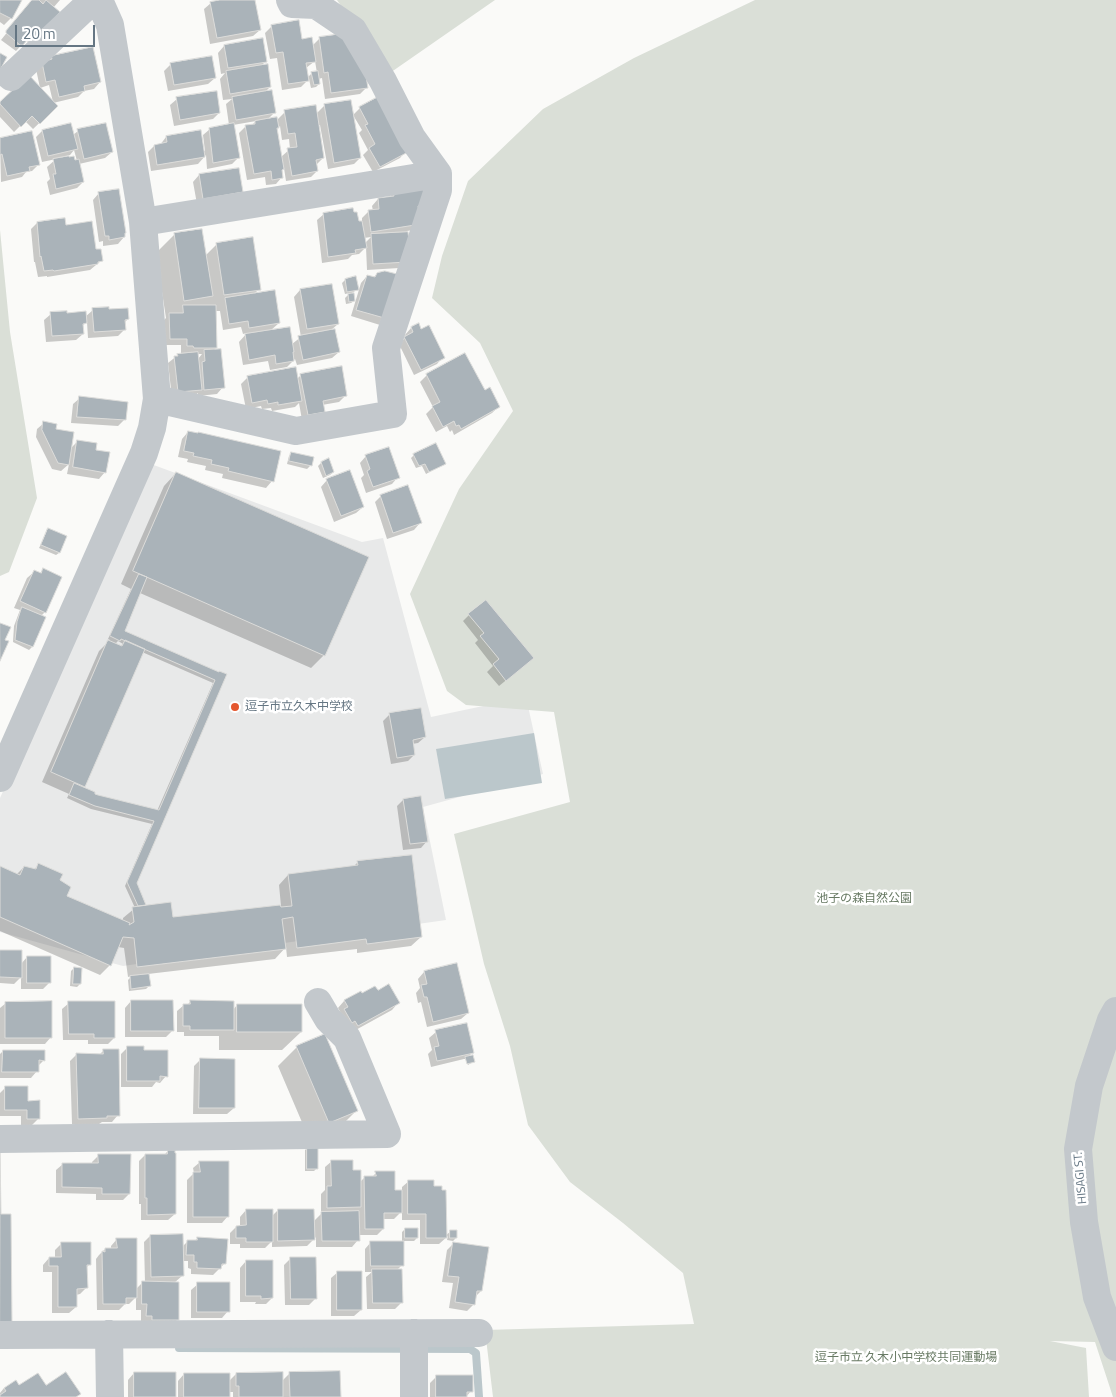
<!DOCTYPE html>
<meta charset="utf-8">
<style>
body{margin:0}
#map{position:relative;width:1116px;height:1397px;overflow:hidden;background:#fafaf8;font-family:"Titillium Web",sans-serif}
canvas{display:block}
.scale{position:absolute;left:15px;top:25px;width:80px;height:22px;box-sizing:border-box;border:2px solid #657683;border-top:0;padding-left:6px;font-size:15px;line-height:18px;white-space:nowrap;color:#657683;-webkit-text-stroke:4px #fff;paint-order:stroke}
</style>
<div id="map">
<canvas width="1116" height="1397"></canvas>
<div class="scale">20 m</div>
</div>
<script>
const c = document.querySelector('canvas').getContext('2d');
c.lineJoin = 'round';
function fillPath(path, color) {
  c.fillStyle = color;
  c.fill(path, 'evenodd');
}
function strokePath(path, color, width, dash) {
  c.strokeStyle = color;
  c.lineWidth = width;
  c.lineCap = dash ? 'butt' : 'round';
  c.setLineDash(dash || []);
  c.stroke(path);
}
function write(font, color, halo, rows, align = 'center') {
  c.font = font + ' "Titillium Web","Noto Sans JP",sans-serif';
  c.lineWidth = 5;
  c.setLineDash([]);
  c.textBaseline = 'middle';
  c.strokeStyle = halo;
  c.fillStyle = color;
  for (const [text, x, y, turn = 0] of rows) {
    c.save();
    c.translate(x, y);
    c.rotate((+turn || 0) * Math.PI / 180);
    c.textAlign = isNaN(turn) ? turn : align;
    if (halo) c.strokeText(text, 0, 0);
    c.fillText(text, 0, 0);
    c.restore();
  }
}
fillPath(new Path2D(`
 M151 464 362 542 383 538 431 717 526 697 543 774 423 807 446 920 123 966 0 932V798Z`), '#e8e9e9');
fillPath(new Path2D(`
 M337 0H495L387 75Z
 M755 0H1116V1397H1113L1095 1342 1050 1341 1086 1348 1089 1397H493L485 1330 694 1324 683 1273 623 1223 570 1182 528 1125 510 1046 484 964 454 834 570 802 554 712 466 705 447 691 410 594 459 489 513 411 480 343 432 298 442 256 468 181 543 109 634 58Z
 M0 230 10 332 37 498 9 572 0 576Z`), '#dadfd7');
fillPath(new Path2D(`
 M534 733 542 783 445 799 436 749Z`), '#bbc7cb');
fillPath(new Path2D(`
 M0 0H21L11 18 4 25 0 22Z
 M33 0H60L53 8 44 30 36 35 28 42 26 40 16 51 1 40Z
 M224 0H254L260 30 253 36 210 44 204 9 211 3Z
 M272 26 312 46 319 39 340 36 367 87 360 94 325 99 322 78 318 79 319 84 316 87 311 88 309 79 301 87 282 90 277 58 270 59 265 33ZM315 61 317 73H312L307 78 306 68Z
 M224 46 265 62 260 67 270 87 264 93 274 113 267 120H277L285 112 316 114 324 106 350 101 360 158 354 164 328 169 320 125H318L323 158 316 165 317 171 311 177 286 181 284 168 281 171 282 177 276 184 266 185 265 177 247 180 239 133 246 126 252 125 256 121 233 125 238 158 232 164 207 169 206 155 198 164 151 171 148 152 154 146 160 145 166 137 205 151 203 135 210 129 229 125 226 104 232 99 223 100 220 79 225 73 221 74 218 53ZM280 126 282 140 289 139 290 149 281 157 276 130Z
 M51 57 100 82 94 89 84 91 78 97 53 103 57 106 33 129 25 121 14 132 0 117V104L53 102 49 85 40 88 36 69Z
 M171 64 215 78 208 84 168 91 164 71Z
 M177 99 219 113 213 119 174 126 170 105Z
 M360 108 406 151 400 158 373 172 363 155 368 150 359 133 362 130 353 115Z
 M71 124 73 135 78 131 112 152 105 158 79 164 83 182 77 188 50 195 47 182 50 179 47 167 56 159 42 162 36 137 42 131ZM74 150 77 161 59 160V158L70 155Z
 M0 139 38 165 32 171 26 172 22 177 1 182Z
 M238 169 197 204 193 182 199 175Z
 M427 187 413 230 407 231 409 249 399 268 367 270 366 247 359 254 352 255 348 259 322 263 317 220 324 214 358 222H362V218L368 212 373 211 372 206 378 199 389 197 394 193ZM371 237 365 243 364 238Z
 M99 193 124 237 118 244 103 246V241L99 242 93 200Z
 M37 223 65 226 95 251 102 260 90 270 47 277V276L38 277 35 262H34L31 229Z
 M175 234 205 256 217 244 259 289 253 295 279 323 270 331 292 344 301 337 294 297 300 290 338 324 330 331 339 352 332 358 297 365 295 359 287 367 270 370 268 361 243 365 239 342 247 333 243 334 241 327 223 330 220 311H215L216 348 213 351 223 387 217 394 198 396V393L194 396 172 398 168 363 178 355 181 354V345H164L163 321 166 318 156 253ZM197 354H202L198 359Z
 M377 274 399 276 380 325 351 316 361 283 367 276 373 278Z
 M345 280 358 289 352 293 354 301 351 303 346 304 345 298 350 293 345 294 342 283Z
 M93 310H108L128 319 124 323 125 329 118 336 88 338 87 322 82 326 83 334 76 340 46 342 44 320 51 314 85 317Z
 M418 325 420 330 443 357 437 364 414 375 399 344 406 337 405 335 411 328Z
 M301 375 345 396 339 402 322 405 302 420 299 403 295 407 272 411 271 408 262 409 261 406 246 409 241 384 248 377 297 379Z
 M427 375 485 392 499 406 492 413 454 435 452 430 450 432 447 426 436 432 426 414 433 407 420 382Z
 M80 398 125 419 118 426 71 423 73 404Z
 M44 423 55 430 70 449 78 441 94 451 105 472 99 479 67 474 69 464 61 471 52 469 36 437 37 429Z
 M188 432 272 481 266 488 222 478 223 474 205 470 206 466 187 462 188 459 178 457 182 439Z
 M292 453 310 466 307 469 287 464 289 456Z
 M414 455 444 464 426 474 422 466 416 468 411 458Z
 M366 456 398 477 392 484 366 493 361 478 364 475 360 463Z
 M321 463 333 472 330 475 323 478 318 466Z
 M176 473 324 655 311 668 140 593 123 632 218 673 136 882 145 905 143 907 172 919 281 906 279 885 288 875 353 867 358 862 421 937 411 946 357 953V949L287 957 286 947 275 959 148 974 149 986 146 989 129 991 128 980 132 976 128 977 124 948 118 947 110 965 100 975 0 931V868L16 875 24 867 33 870 39 865 58 881 65 896 123 921V918L135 908 125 886 152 824 91 809 67 798 69 794 42 782 99 651 110 640 108 639 131 589 121 584 164 486ZM118 641 123 644 120 646 115 644ZM142 652 213 683 157 811 93 794 83 788Z
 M327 480 363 507 356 513 334 522 321 487Z
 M381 496 420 523 414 530 387 539 375 502Z
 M49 529 59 553 56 555 39 548Z
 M43 570 45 612 41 616 44 618 32 647 29 650 13 642 14 626 20 610 14 608 27 578 34 572 39 574Z
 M469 615 526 664 499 686 487 672 493 666 475 643 478 640 463 621Z
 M390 714 425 737 418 743 412 744 414 755 408 761 391 764 383 721Z
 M403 800 427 841 421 848 403 850 397 806Z
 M0 951 21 964 27 957 50 982 43 989H21V977L14 984 0 983Z
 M456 964 468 1013 461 1019 427 1027 421 1002 418 1003 416 993 420 988 418 979 424 972Z
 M74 968 80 984 77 987 70 986 71 971Z
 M377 992 398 1003 392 1010 352 1032 338 1008 344 1001 360 993 362 995Z
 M131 1001 172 1031 166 1037H125V1008Z
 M190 1002 233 1010 237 1005 301 1032 282 1050H219V1036H184V1032H177V1011L184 1005H187Z
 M6 1003 51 1037 45 1044H0V1008Z
 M69 1003 114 1038 108 1044H88V1040H63L62 1009Z
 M436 1032 473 1052 467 1058 474 1061 468 1065 467 1059H464L431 1067 428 1054 432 1050 429 1038Z
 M297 1047 357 1110 338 1129 310 1141 278 1066Z
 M127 1048 166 1076 160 1083 156 1082 152 1087H121V1054Z
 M104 1050 118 1115 112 1122H102L99 1124H72L70 1061 76 1055H99Z
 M3 1051 44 1060 37 1067V1071L31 1078H0V1054Z
 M200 1060 234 1108 227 1114H193L194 1066Z
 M6 1087 27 1102 39 1118 32 1125H21V1116H0V1093Z
 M308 1147 317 1168 314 1171H305V1150Z
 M168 1151 175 1214 168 1220H141V1204H139V1161L145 1155H164Z
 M99 1155 129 1194 123 1200H96V1194L56 1193V1170L63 1164H92V1162Z
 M332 1161 352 1171 360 1182 365 1177H372L376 1173 394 1191H402V1187L409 1181 433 1187 445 1236 451 1231 456 1238 453 1241 447 1240 448 1236 439 1244H420V1220H402V1211L394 1219H383V1229L377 1235H358V1240L352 1247H316V1237L307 1246 272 1247V1241L265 1248H240V1244H230V1233L236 1227H240V1217L246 1210 271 1217 278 1210 313 1222 321 1214V1194L325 1190V1167Z
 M200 1162 228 1216 222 1223H187V1180L194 1173 193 1168Z
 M405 1229 417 1238 414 1241H402V1265L397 1270 401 1303 395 1309H367L366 1277 372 1272H365V1249L371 1242H402V1232Z
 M150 1236 182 1247 188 1241H194L198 1238 225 1263 213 1275 191 1274V1269L188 1268V1261H182V1276L174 1283 177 1320 171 1326 141 1322V1310H136V1297L129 1304H125L119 1310H97L96 1259 99 1255 105 1249H111V1246L117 1239 136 1289 142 1283H145L144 1242Z
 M62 1243 90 1264 86 1268V1288L80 1294 76 1295V1307L69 1313H52V1272H43V1265L49 1258H55V1250Z
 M453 1244 481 1291 475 1297 474 1304 467 1311 449 1308 453 1283 442 1282 447 1250Z
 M291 1258 315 1299 309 1305H285L284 1265Z
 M246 1261 272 1298 266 1304H255L256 1302H240V1268Z
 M338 1272 361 1310 354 1316H331V1278Z
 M198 1284 228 1311 222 1318H191V1290Z
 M134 1373 175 1397H128V1380Z
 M290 1373 339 1397H233V1392H229V1397H178V1381L184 1374 229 1381 236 1374 282 1381Z
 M437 1376 471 1391 466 1397H430V1383Z
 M19 1387H46L76 1397H0V1393L4 1388Z`), '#0003');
strokePath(new Path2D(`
 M179 1348 470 1349 476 1353 479 1397`), '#bbc7cb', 8);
const building = new Path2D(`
 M0 0H22L12 19 0 13Z
 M32 0H39L43 4 46 0 60 12 45 30 43 28 35 37 32 34 23 45H20L6 33V31Z
 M220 0H255L261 30 217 38 210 2Z
 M299 20 302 39 312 37 316 62 306 63 309 81 288 84 283 52 276 53 271 25Z
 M341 34 363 58 368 88 331 93 328 72 324 73 319 37Z
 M263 38 267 62 228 68 224 45Z
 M93 47 101 82 84 86 85 91 59 97 55 80 46 82 42 62 52 59 51 56Z
 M0 53 7 57 0 70Z
 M212 56 216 78 174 85 170 63Z
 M268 64 271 87 230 94 226 71Z
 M318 71 320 84 314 85 311 72Z
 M29 75 58 106 40 124 32 116 21 127 0 104V102Z
 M272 90 276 113 236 120 232 97Z
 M217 91 220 113 180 120 176 97Z
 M378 97 408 152 380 167 369 148 375 144 365 125 368 124 359 107Z
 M351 100 361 158 334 163 324 104Z
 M316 105 324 158 316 160 318 171 292 176 287 148 297 147 295 133 288 134 284 110Z
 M277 117 279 128H277L284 169 282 170 283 178 272 180 271 171 254 174 245 125 255 124V121Z
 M71 123 78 149 48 156 42 130Z
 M106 123 113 152 84 159 77 129Z
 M234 123 240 158 213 163 209 128Z
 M201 130 205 157 157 165 154 145 167 142 166 136Z
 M32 131 40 165 29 167 30 171 7 176 2 154 0 155V138Z
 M69 156V157L74 156 75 160 79 159 84 182 56 189 53 174H56L53 159Z
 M239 168 243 192 203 199 199 174Z
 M428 186V204L418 206 421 224 371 232 368 210 379 209 378 198 394 196 393 192Z
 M119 189 126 233H125V237L109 240V236H105L98 192Z
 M353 208 354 212H357L359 221H362L367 248 355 250 356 253 328 257 323 213Z
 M65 218 66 225 92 221 96 249H101L103 261 98 262V264L54 271 53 270 44 271 41 256 40 257 37 222Z
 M202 229 213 296 184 301 174 233Z
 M408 232 410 250 407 262 373 264 371 234Z
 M253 237 261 290 224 295 216 243Z
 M385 271 401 275 388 319 356 310 367 275 375 277 377 273Z
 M356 276 359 290 347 292 345 279Z
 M332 284 339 324 307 329 300 289Z
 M275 290 280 323 249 328 248 321 229 324 225 298Z
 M354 293 355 301 349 302 348 294Z
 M183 305H216L217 348H194L193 346H187V339H170L169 313H183Z
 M109 307V309L128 308 129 319 125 320 126 330 94 332 92 308Z
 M67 311V313L86 311 87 323 83 324 84 334 52 336 50 312Z
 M419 323 421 329 429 325 445 358 421 370 404 337 413 332 411 327Z
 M290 327 294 352H293L294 361 276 364 275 355 249 360 245 334Z
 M335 329 340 352 303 360 298 336Z
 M221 349 225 388 204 390 202 362 205 361 204 350Z
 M198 352 202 390 178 392 174 356H178L177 354Z
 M465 353 485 390 490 387 500 407 461 429 459 425 456 426 454 421 443 427 432 406 440 402 426 374Z
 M342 366 347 396 323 401 325 412 308 415 300 374Z
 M296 367 302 401 278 405V402L268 404 267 400 252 403 247 376Z
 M79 396 128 402 126 420 77 417Z
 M43 421 57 424 56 429 74 432 69 465 58 463 42 430Z
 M188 431 198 433V432L281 451 274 482 228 471 229 468 211 464 212 460 193 456 194 453 184 451Z
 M77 440 97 443 96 450 110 452 106 473 73 467Z
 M436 443 446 464 429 472 425 464 419 466 413 454Z
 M389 447 400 478 373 487 367 471 370 469 365 455Z
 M291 452 314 457 312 466 289 461Z
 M329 458 334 472 326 476 321 462Z
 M350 470 364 507 341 516 326 479Z
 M176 472 369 557 325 656 133 571Z
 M408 485 422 523 393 533 380 495Z
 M48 528 67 536 60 553 41 545Z
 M43 568 62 577 46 613 20 601 34 570 41 573Z
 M139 574 147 577 125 631 219 672V671L227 674 137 883 146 905 138 906 127 882 154 821 95 806 69 795 74 783 95 792V794L98 795 159 810 215 680 121 639 120 641 110 636Z
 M486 600 534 658 506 681 493 664 499 659 480 636 484 633 468 614Z
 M22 607 46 617 33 647 15 640 17 622Z
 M0 623 11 627 5 640 9 641 0 661Z
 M108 640 122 646 125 640 145 649 85 787 51 772Z
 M421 708 426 737 413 740 415 755 397 758 389 713Z
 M421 796 428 842 410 844 403 799Z
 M412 855 422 937 367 944 366 939 297 948 293 917 282 919 286 949 137 967 134 938 123 937 111 966 0 917V866L20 875 24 866 36 869 38 863 63 874 60 880 71 887 67 896 130 923 129 925 134 922 132 907 171 902 173 917 280 905 281 907 292 906 288 874 358 865 357 861Z
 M0 950H22V978L0 977Z
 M27 956H51V983H27Z
 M457 963 469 1013 433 1022 427 997H424L421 985 427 984 424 971Z
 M74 967 82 968 81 984H73Z
 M149 974 151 986 131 989 130 976Z
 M389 984 400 1003 358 1026 355 1021 352 1023 344 1009 348 1007 344 1000 361 991 362 993 375 986 378 990Z
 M131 1000H173L174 1031H131Z
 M190 1000 234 1001V1030H190V1026H183V1004H190Z
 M52 1001V1038H5V1002Z
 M68 1001H115V1038H94V1034H69Z
 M237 1004H302V1032H237Z
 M467 1023 474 1053 437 1061 434 1047 439 1046 435 1030Z
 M325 1034 358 1111 329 1123 296 1046Z
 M127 1046H144V1050H168V1077L160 1076V1081H127Z
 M103 1049H119L120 1116H107V1118L78 1119 76 1053 103 1054Z
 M3 1050H45V1061L39 1060V1072H2Z
 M473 1055 475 1062 467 1064 465 1057Z
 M200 1058 235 1059V1108H199Z
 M5 1086H28V1101L40 1100V1119H27V1110H5Z
 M307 1145H318V1169H307Z
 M168 1150H175V1153H176V1214L147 1215V1198H145V1154H167Z
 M0 1153 1 1214H11L12 1323H0Z
 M98 1154H131L130 1194H102V1188L62 1187V1163H98Z
 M331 1160H353V1170H361V1207L327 1208V1186H331Z
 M199 1161H229V1217H193V1172H200Z
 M375 1171H395V1190H402V1213H384V1229H365L364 1176H376Z
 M408 1180H434V1186H442V1190H446L447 1238H426V1214H408Z
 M246 1209H273V1242H246V1238H236V1226L246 1225Z
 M278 1209H314L315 1240 278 1241Z
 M359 1211 360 1241H322L321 1212Z
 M405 1228H418V1238H405Z
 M450 1230H457V1238H450Z
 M183 1234 184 1276 151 1277 150 1235Z
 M197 1237 228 1239 226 1264H222L221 1269 197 1268V1262H194V1255H186L187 1240H197Z
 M116 1238H137V1298H126V1304H103L102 1251 105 1252V1248H117Z
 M370 1241H404V1266H371Z
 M61 1242H91V1265H87L88 1288 77 1289V1307H58V1266H49V1257H61Z
 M453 1242 489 1247 482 1291H477L475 1305 455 1302 459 1277 448 1276Z
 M290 1257H316L317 1299H291Z
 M246 1260H273V1298L261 1299V1296H246Z
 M372 1269H402L403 1303H373Z
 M337 1271H362V1310H337Z
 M142 1281 179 1282V1320H152V1316H146L147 1304H142Z
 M197 1282H230V1312H197Z
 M340 1371 341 1397H290L289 1372Z
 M66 1372 81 1394 76 1397H0V1395L6 1391 4 1388 16 1380 19 1385 38 1373 46 1385Z
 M134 1372H176V1397H134Z
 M283 1372V1397H239V1386H236V1373Z
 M184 1373H230V1397H184Z
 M436 1375H473V1392H467V1397H436Z`);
fillPath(building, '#aab3b9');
strokePath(building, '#dcdcda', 1);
strokePath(new Path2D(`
 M11 77 93 0
 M143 222 438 174
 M157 399 296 431 393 414 386 348 438 190V174L412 138 383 81 353 30 316 5 292 4 290 0
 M0 778 144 453 152 428 157 399 143 222 110 25 99 0
 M1116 1011 1111 1020 1089 1086 1078 1149 1084 1222 1097 1297 1116 1347
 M0 1139 387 1134 347 1038 328 1019 318 1002
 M414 1333V1397
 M109 1334 110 1397
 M0 1335 479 1333`), '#c3c8cc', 28);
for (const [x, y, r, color] of [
 [235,707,5,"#e4572e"]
]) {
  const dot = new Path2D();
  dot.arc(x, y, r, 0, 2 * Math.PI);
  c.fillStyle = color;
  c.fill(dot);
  strokePath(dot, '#fff', 2);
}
write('12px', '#657683', '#fff', [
 ["逗子市立久木中学校",245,707]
], 'left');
write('12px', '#687a64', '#fff', [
 ["池子の森自然公園",864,899],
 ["逗子市立 久木小中学校共同運動場",906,1358]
]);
write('12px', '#657683', '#fff', [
 ["HISAGI ST.",1081,1178,-95]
]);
</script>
